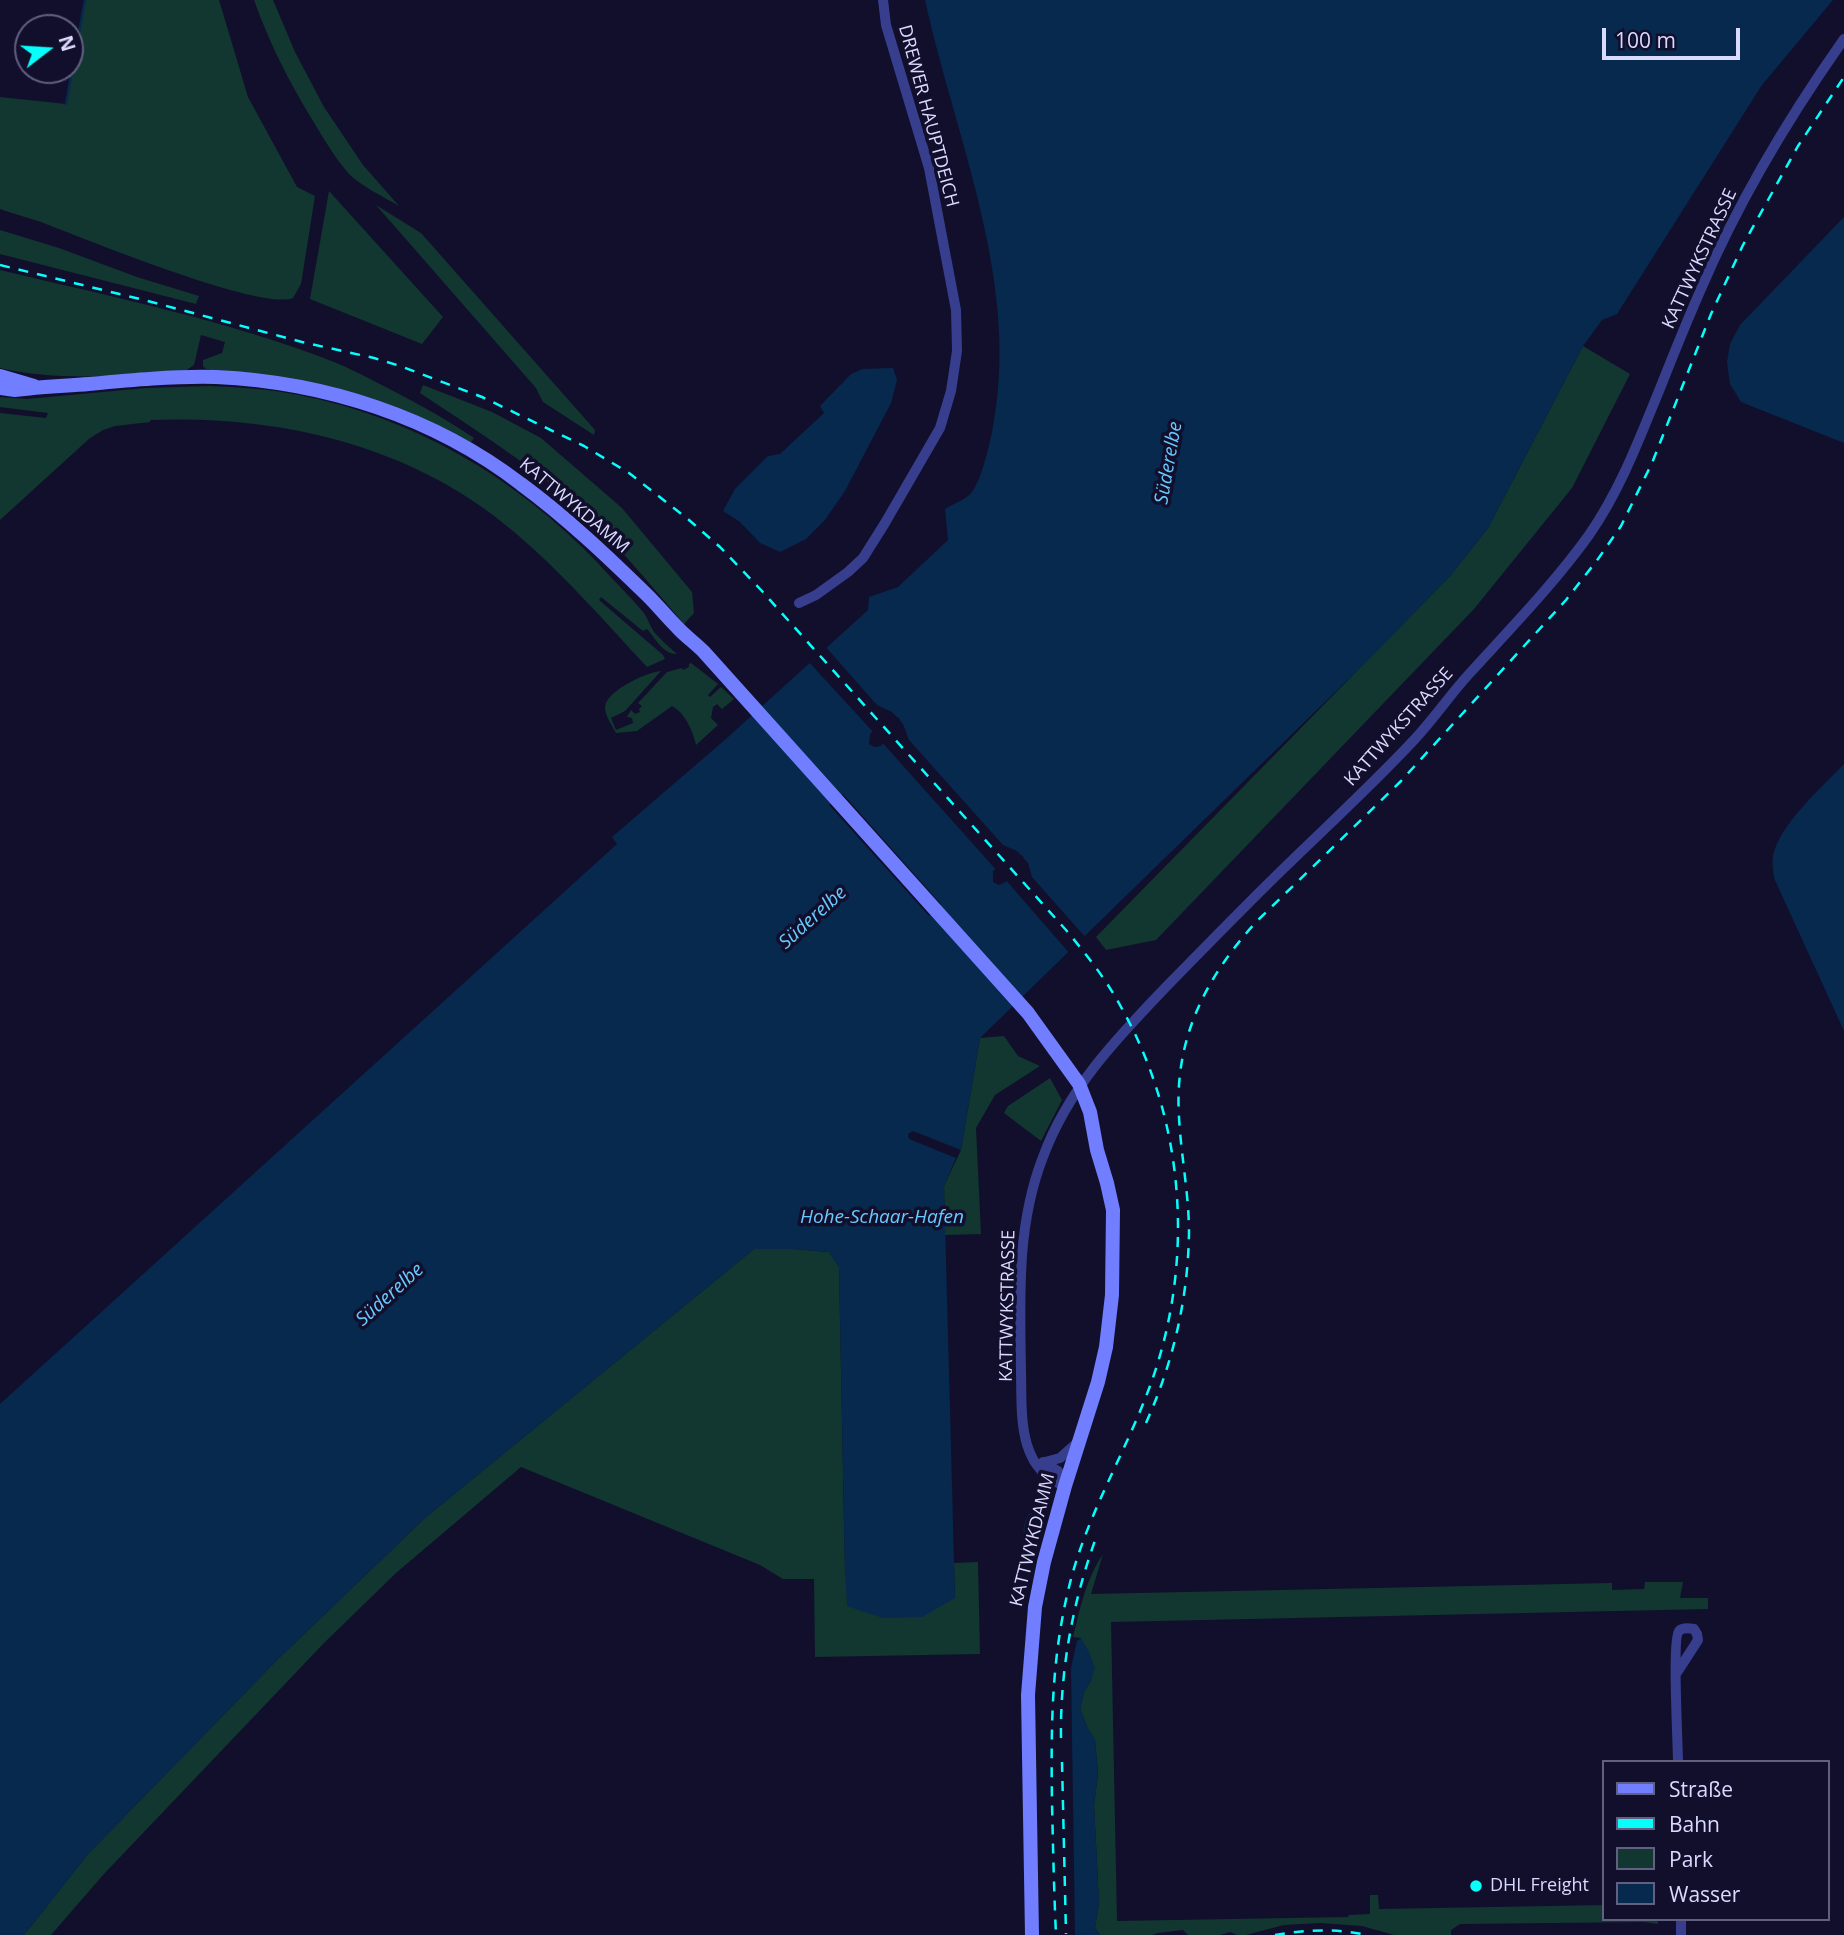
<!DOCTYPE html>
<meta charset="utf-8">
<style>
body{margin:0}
#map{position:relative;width:1844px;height:1935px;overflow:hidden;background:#110f2c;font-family:"Open Sans",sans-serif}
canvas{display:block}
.legend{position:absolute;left:1602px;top:1760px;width:228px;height:161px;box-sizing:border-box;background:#110f2c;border:2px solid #616080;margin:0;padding:9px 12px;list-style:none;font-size:21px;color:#dadaff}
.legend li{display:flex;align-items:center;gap:14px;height:35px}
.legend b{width:35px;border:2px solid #616080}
.north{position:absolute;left:14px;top:14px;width:70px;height:70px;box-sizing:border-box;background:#110f2c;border:2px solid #616080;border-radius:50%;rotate:73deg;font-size:19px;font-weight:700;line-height:28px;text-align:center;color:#dadaff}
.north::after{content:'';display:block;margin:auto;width:24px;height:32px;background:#06fffb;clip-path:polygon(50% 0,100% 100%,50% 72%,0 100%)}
.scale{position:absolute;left:1602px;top:28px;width:138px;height:32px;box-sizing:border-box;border:4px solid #dadaff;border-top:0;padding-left:9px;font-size:21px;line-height:24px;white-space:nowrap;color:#dadaff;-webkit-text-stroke:5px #110f2c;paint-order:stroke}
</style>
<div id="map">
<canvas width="1844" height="1935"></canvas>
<ul class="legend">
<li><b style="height:9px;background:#717eff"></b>Straße</li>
<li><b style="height:9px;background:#06fffb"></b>Bahn</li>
<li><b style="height:19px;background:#123731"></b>Park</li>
<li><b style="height:19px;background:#07294e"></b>Wasser</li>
</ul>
<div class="north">N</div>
<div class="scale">100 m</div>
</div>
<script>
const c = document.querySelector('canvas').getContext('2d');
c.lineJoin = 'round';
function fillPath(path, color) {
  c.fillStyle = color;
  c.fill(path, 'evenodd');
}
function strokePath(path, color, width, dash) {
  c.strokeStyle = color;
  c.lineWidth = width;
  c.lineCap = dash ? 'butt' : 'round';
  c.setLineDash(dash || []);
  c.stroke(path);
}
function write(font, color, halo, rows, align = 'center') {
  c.font = font + ' "Open Sans",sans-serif';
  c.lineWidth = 7;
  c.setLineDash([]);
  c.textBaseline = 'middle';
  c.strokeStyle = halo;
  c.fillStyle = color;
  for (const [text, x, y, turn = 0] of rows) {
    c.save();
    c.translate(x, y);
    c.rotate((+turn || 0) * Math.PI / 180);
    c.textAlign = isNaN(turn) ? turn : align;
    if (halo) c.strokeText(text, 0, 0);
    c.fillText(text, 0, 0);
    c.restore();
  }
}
fillPath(new Path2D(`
 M85 0H219L248 97 297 187 315 196 301 284 293 298C261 311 91 241 51 226 35 219 17 215 0 209V97L66 104Z
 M254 0H273L295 52 324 107 363 165 399 206C384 197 361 186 349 174 335 158 324 139 313 121 289 82 269 42 254 0Z
 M329 191 443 317 422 344 310 299Z
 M376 205 421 233 595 430 594 435 543 402 536 388Z
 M0 230 59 248 137 277 199 296 196 304 0 254Z
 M0 270C112 297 227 320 334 362 347 367 360 374 372 380 407 398 442 416 474 438L470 444 405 412 206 369 203 366V360L222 353 225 342 201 335 194 365 184 372C123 375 60 382 0 368Z
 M1583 346 1630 374 1572 488 1474 609 1156 940 1106 950 1096 937 1450 576 1488 528Z
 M423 385 492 412 541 438 622 508 692 592 694 613 684 624C647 581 611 536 568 499 522 459 471 427 420 393Z
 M209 386C239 387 269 389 299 395 415 418 516 478 597 562 612 579 630 596 644 613 648 619 650 626 654 632 661 640 669 647 677 654 664 655 655 638 647 629L643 631 601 597 599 600 663 655 665 659 647 667C604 621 562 572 513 531 412 445 280 415 150 420V422L115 426 103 430 90 438 0 520V413L46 418 48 413 0 407V397L27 399 146 388Z
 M691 663 718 684 708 695 710 697 721 687 734 699 722 709 717 704 713 707 711 718 718 725 696 745C693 731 685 713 672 706L637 731 616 733C612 725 605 716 605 707 606 691 647 672 661 671L625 711 611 718 616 730 633 723 632 718 627 717 631 710 635 714 640 712 639 709 642 706 638 703 667 672 682 668 683 670 689 667V664Z
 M1004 1036 1018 1056 1040 1066 995 1095 976 1128 981 1234 945 1235 944 1186 961 1150 980 1038Z
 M1050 1078 1062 1100 1041 1141 1004 1113 1008 1106Z
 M754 1249H793L829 1252 839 1267 845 1573 955 1598 954 1563 978 1562 980 1654 815 1657 814 1579H783L760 1565 521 1467 396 1573 324 1643 103 1875 51 1935H24L88 1854 277 1660 425 1518Z
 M1103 1554 1091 1594 1612 1583V1590L1644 1589 1645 1582H1683L1680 1598H1708V1609L1111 1622 1117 1921 1348 1917 1349 1915 1370 1914V1895H1378L1379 1909 1604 1905V1919H1658V1924L1644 1922 1460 1924 1451 1930V1935H1394L1362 1926 1320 1923 1284 1925 1246 1935H1237L1230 1932 1220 1935H1188L1183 1930 1158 1933 1152 1935H1100L1095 1928 1099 1903 1094 1805 1098 1774 1095 1740 1088 1729 1080 1709 1084 1692 1091 1681 1081 1638 1073 1637C1080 1608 1086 1579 1103 1554Z`), '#123731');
fillPath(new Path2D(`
 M925 0H1833L1762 85 1617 314 1602 320 1583 346 1488 528 1450 576 1365 663 980 1038 961 1150 913 1131 908 1134 909 1139 956 1158 944 1186 955 1598 922 1617 883 1618 847 1606 845 1573 839 1267 829 1252 793 1249H754L425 1518 277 1660 88 1854 24 1935H0V1404L617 844 612 837 727 738 868 610 869 597 898 587 948 540 945 509C953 504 967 499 972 492 981 480 989 447 992 432 1022 285 956 141 925 0ZM895 716 899 718 901 723 881 746 874 747 869 744 870 734 888 718ZM1017 854 1023 856 1024 861 1021 867 1004 883 999 885 993 882V871Z
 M1844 217V443L1741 402 1730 384 1727 362 1730 344 1740 325Z
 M893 368 897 380 891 403 845 491 825 520 806 539 780 552 760 543 740 522 723 511 735 489 768 456 780 454 824 413 820 406 851 374 862 369Z
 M1844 764V1031L1774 878C1773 871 1772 863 1773 856 1778 826 1823 786 1844 764Z
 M1032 1513 1040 1515 1031 1557 1028 1559 1026 1557C1023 1544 1021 1525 1029 1514Z
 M1081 1638 1089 1652 1095 1668 1091 1681 1084 1692 1080 1709 1088 1729 1095 1740 1098 1774 1094 1805 1099 1903 1095 1928 1100 1935H1075L1071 1668 1077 1641Z`), '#07294e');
fillPath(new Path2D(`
 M824 645 877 705 892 712 903 724 909 740 1003 845 1017 851 1028 863 1032 877 1087 939 1071 955 1004 878 1019 865 1020 859H1013L999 873 880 740 895 727 897 724 896 720 890 721 875 734 807 660Z
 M843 794 941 904 929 916 829 805Z`), '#110f2c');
strokePath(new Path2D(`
 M66 104 85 0`), '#07294e', 2.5);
strokePath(new Path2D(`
 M799 603 816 595 848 572 863 558 885 523 940 428 951 391 957 351 956 310 929 168 886 25 883 0
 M1043 1462 1058 1471 1065 1485
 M1045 1462 1060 1458 1078 1442
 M1065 1486C1017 1469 1022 1414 1021 1373 1020 1299 1016 1226 1043 1157 1068 1089 1116 1039 1165 988 1204 948 1242 909 1282 870 1326 827 1371 786 1413 741 1433 720 1449 696 1469 674 1510 629 1553 585 1589 535 1621 489 1640 437 1661 386 1674 353 1687 321 1701 289 1739 200 1789 117 1844 39
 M1676 1674 1698 1640 1697 1634 1694 1629C1689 1628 1683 1627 1679 1631 1672 1638 1678 1745 1678 1762
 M1681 1919V1935`), '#373e8e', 10);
strokePath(new Path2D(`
 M0 376 34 386
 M0 388 15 390C40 387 65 386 89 384 131 380 174 376 216 377 325 382 434 417 521 484 566 517 608 557 648 596 658 606 667 617 677 627 685 636 695 643 704 652L1028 1013 1079 1084 1090 1112 1097 1150 1107 1183 1113 1210 1112 1295 1106 1347 1098 1382 1065 1486 1044 1562 1035 1607 1028 1695 1032 1935`), '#717eff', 14);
strokePath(new Path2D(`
 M0 265 144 300 302 342 374 358 400 366 482 397 584 446 629 473 689 520 720 547 761 590 1066 930C1086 954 1106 979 1121 1007 1186 1122 1195 1263 1150 1386 1125 1454 1086 1516 1069 1587 1051 1660 1051 1728 1052 1803 1053 1847 1054 1891 1056 1935
 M1146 1423C1173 1363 1188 1299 1189 1233 1189 1194 1181 1156 1179 1117 1174 1038 1206 977 1257 921L1401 781 1566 600 1598 559 1621 526 1652 463 1711 314 1743 245 1798 146 1844 77
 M1061 1738C1060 1669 1073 1600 1097 1535
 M1062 1762 1066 1934
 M1275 1935C1304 1930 1337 1928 1366 1935`), '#06fffb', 2.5, [10, 9]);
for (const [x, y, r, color] of [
 [1476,1886,7,"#06fffb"]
]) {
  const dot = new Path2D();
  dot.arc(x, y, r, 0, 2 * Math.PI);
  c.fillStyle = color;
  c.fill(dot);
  strokePath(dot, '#110f2c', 2.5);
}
write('18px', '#dadaff', '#110f2c', [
 ["DREWER HAUPTDEICH",928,116,75],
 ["KATTWYKSTRASSE",1700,259,-65],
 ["KATTWYKDAMM",574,506,40],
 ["KATTWYKSTRASSE",1399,727,-48],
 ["KATTWYKSTRASSE",1008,1306,-89],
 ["KATTWYKDAMM",1033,1540,-76]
]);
write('18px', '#dadaff', '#110f2c', [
 ["DHL Freight",1490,1886]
], 'left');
write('italic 19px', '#68caff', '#110f2c', [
 ["Süderelbe",1169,463,-80],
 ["Süderelbe",813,918,-42],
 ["Hohe-Schaar-Hafen",882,1218],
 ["Süderelbe",390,1295,-42]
]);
</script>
